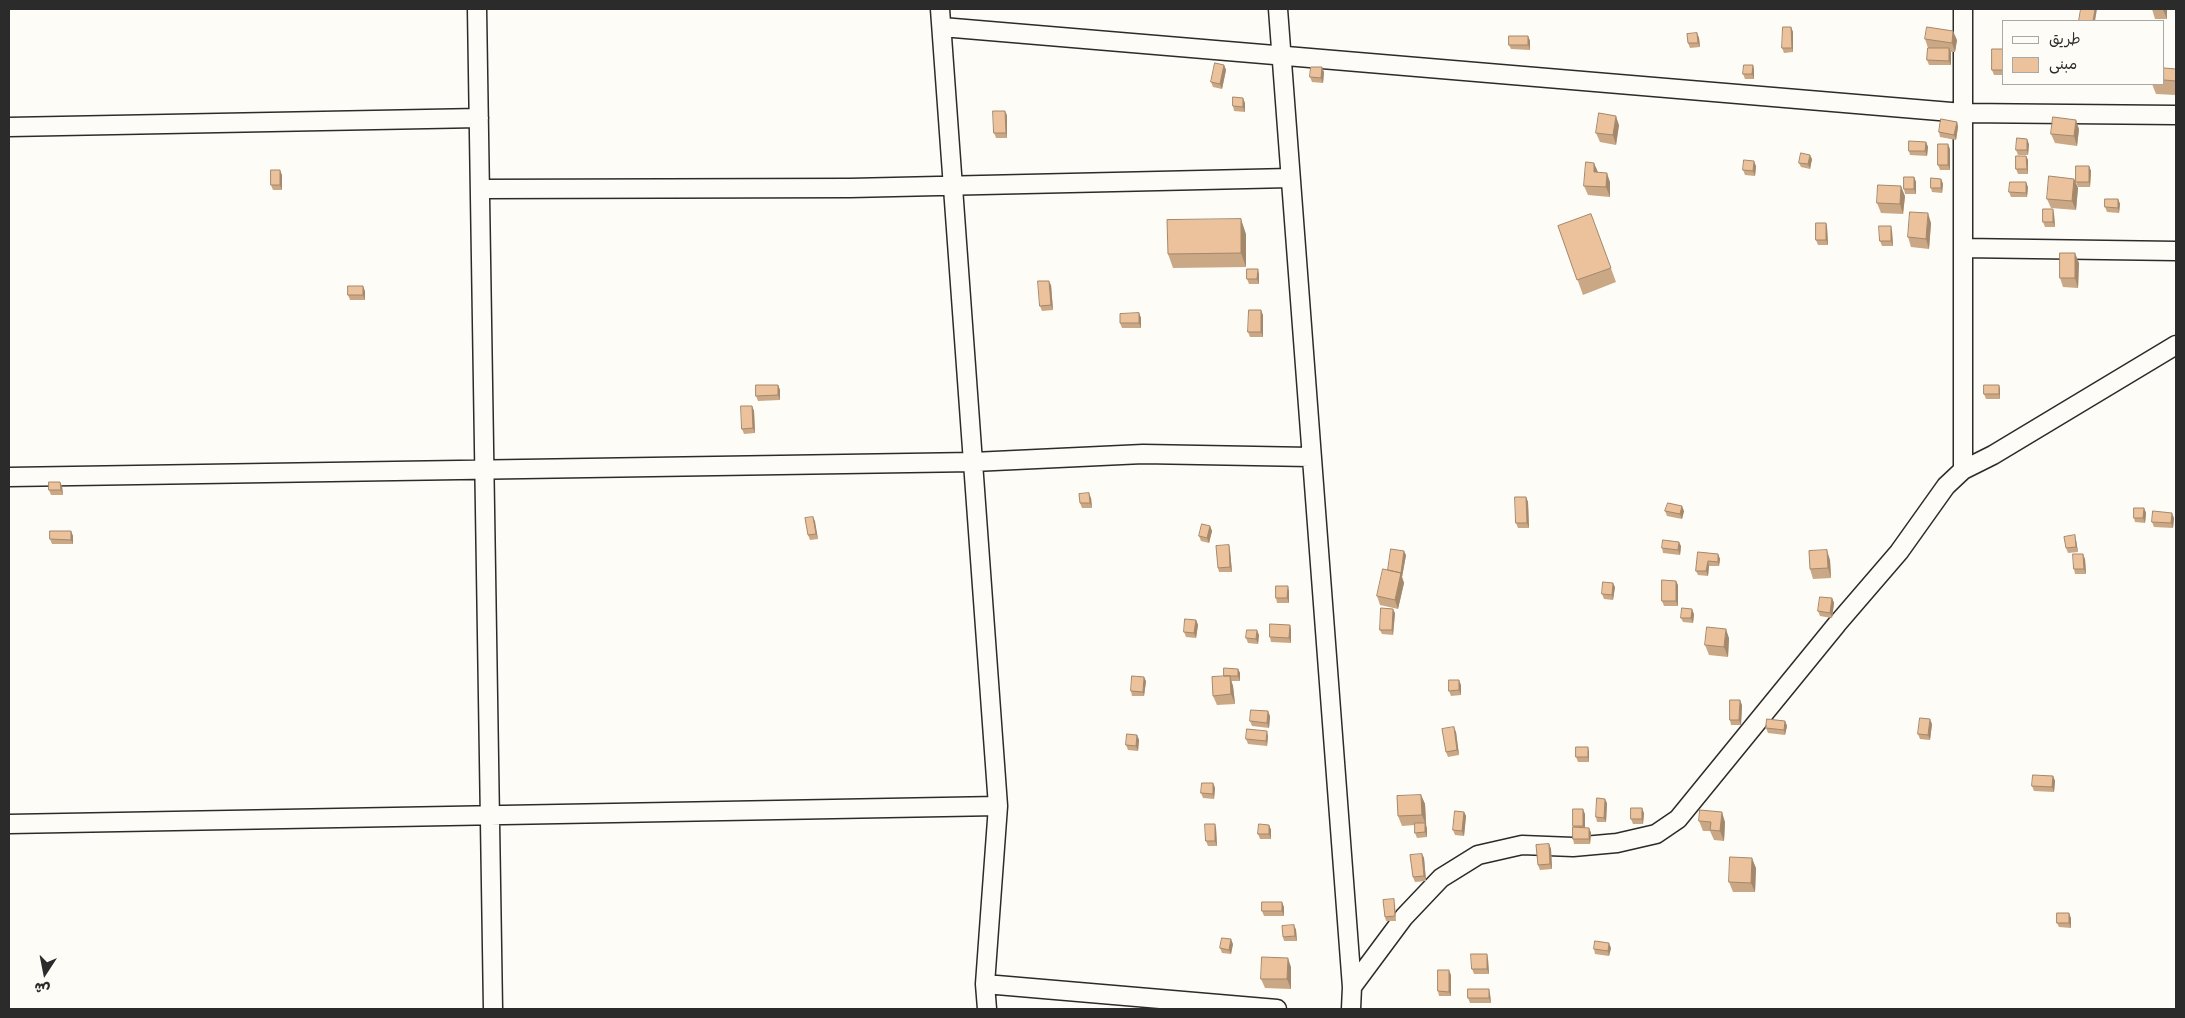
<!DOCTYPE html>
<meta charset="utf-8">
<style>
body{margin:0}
#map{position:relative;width:2185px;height:1018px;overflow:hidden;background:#fdfcf7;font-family:"Comic Neue","Playpen Sans Arabic",sans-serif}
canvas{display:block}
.frame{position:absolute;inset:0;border:10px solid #2b2b2b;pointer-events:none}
.legend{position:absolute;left:2002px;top:20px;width:162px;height:65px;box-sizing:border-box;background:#fdfcf7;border:1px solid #a9a8a5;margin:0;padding:6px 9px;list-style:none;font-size:15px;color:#2b2b2b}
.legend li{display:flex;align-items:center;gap:10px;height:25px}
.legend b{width:25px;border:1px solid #a9a8a5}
.north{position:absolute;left:20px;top:948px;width:50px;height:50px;-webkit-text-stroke:4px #fdfcf7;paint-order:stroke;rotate:191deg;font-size:14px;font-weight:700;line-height:20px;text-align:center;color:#2b2b2b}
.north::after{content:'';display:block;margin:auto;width:18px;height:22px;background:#2b2b2b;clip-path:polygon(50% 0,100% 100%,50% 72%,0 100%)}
</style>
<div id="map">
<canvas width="2185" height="1018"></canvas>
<div class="frame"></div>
<ul class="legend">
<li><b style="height:6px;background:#fdfcf7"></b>طريق</li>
<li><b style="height:14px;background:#ebc29b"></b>مبنى</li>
</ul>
<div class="north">ش</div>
</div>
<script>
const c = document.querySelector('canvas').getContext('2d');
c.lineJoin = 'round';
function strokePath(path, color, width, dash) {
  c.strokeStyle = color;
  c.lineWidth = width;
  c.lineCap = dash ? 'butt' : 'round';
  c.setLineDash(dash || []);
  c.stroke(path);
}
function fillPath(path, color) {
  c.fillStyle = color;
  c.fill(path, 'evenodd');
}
const street = new Path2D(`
 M477 9 493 1009
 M940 9 998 806 985 984 987 1009
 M1278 9 1352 987 1351 1009
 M942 27 1963 113 2176 115
 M9 127 479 118
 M480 189 850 188 1290 178
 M1963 248 2176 251
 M1963 470V9
 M9 477 973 462 1143 454 1310 457
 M9 824 998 806
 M985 984 1277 1009
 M1352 987 1404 917 1441 878 1478 855 1522 845 1573 847 1617 843 1656 834 1678 819 1837 624 1899 552 1946 486 1963 470 1993 455 2176 345`);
strokePath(street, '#2b2b2b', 21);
strokePath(street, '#fdfcf7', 18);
fillPath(new Path2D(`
 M1145 9H1162L1161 10Z
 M2152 9H2167V19H2155Z
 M1791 27 1793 32V52L1784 53 1782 48Z
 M1697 33 1699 38 1700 47 1690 48 1688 43Z
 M1528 36 1530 41V50L1511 49 1509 45Z
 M1925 39 1957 40 1955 52H1951V65H1929L1927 60 1928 48Z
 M2003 49 2004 51V75H1994L1992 70Z
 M1224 65 1226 70 1222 89 1213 87 1211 82Z
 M1753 65 1754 70V79H1745L1743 74Z
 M2164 68 2176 69V95L2156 94 2152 84H2164Z
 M1324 72 1323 83 1312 82 1310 77Z
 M1245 103V112L1234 111 1233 106Z
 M1007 115V138H996L994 133Z
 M1957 122 1958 127 1956 140 1940 137 1939 132Z
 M1619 125 1616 145 1600 142 1596 133Z
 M2079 129 2077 146 2055 143 2051 134Z
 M1926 142 1928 147 1927 156 1910 155 1909 151Z
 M2029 144 2028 155H2018L2016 150Z
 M1950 149V170H1940L1938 165Z
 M2026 156 2028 160V174H2018L2016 169Z
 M1812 159 1810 169 1801 167 1799 163Z
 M1756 166 1755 176 1745 175 1743 170Z
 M2089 166 2091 171 2090 187H2078L2076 182Z
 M282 175V190H273L271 185Z
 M1914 177 1916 182V194H1905L1904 189Z
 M1941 179 1943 184 1942 193 1932 192 1931 188Z
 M2074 179 2078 188 2076 210 2051 208 2047 199Z
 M1610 182V197L1588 195 1584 186Z
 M2028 187 2027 197H2011L2009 192Z
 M1905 196 1903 214 1881 213 1877 203Z
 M2118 199 2120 204 2119 213 2107 212 2105 207Z
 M1591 214 1616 282 1583 295 1558 226Z
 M2054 214 2055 227H2045L2043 222Z
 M1826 223 1827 227 1828 245H1818L1816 240Z
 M1931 223 1929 249 1911 247 1908 237Z
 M1892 231 1893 246H1882L1880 241Z
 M1246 234V267L1173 268 1168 254Z
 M2079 263 2078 288 2063 287 2060 278Z
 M1259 274V284H1249L1247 279Z
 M1051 285 1053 310 1042 311 1040 306Z
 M365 291V300H350L348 295Z
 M1139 313 1141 318V328H1122L1120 323Z
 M1263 315V337H1250L1248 332Z
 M778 385 780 390V400L758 401 756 396Z
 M1999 385 2000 390V399H1986L1984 394Z
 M752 406 754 411 755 433 744 434 742 429Z
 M62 486 63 495H51L49 490Z
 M1526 497 1528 502 1529 528H1518L1516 523Z
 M1091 498 1092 508H1082L1080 503Z
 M2144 508 2146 513 2145 523 2135 522 2134 518Z
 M1665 511H1684L1682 519 1667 516Z
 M813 517 818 539 810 540 808 535Z
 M2174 518 2173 528 2154 527 2152 522Z
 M1210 526 1212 531 1209 543 1201 541 1199 536Z
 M71 531 73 536V544H52L50 539Z
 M2076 540 2078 552 2068 553 2066 548Z
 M1229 545 1230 550 1232 572H1219L1218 568Z
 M1681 546 1680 555 1663 553 1662 548Z
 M1698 552 1718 554 1720 559 1719 566H1709L1708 576 1698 575 1696 571Z
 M1406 555 1402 577 1404 583 1398 609 1380 605 1377 596 1388 570Z
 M2085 559 2086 574H2075L2074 569Z
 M1830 560 1831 578 1813 579 1810 569Z
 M1678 585V606H1664L1662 601Z
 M1615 587 1613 600 1604 599 1602 594Z
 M1289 591V603H1277L1276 598Z
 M1832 598 1834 603 1832 618 1820 616 1818 611Z
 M1395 613 1393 635 1382 634 1380 630Z
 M1694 614 1693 623 1683 622 1681 618Z
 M1196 620 1198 625 1196 638 1186 637 1184 632Z
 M1290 625 1291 630V643L1271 642 1270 637Z
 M1259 635 1258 644 1248 643 1246 638Z
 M1729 638 1728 657 1709 655 1705 645Z
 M1238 669 1240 673V681H1231L1233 686 1235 704 1217 705 1213 696 1224 676Z
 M1146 681 1144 696H1132L1131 691Z
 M1461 685V695L1451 696 1449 691Z
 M1742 705 1741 725H1731L1730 720Z
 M1270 716 1269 728 1252 726 1250 721Z
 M1785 721 1787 726 1785 735 1768 733 1766 728Z
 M1932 724 1930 740 1920 739 1918 734Z
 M1456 732 1459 755 1448 757 1446 752Z
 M1137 735 1139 740 1138 751 1128 750 1126 745Z
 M1268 736 1267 746 1248 744 1246 739Z
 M1589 752V762H1578L1576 757Z
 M2053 776 2055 781 2054 792 2034 791 2032 786Z
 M1213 783 1215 788 1214 799 1203 798 1201 793Z
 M1421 795 1425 804 1427 837 1417 838 1415 833V825L1402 826 1398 816Z
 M1607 803 1606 822H1597L1596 817Z
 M1464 812 1466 816 1464 836 1455 835 1453 830Z
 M1644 813 1643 824H1633L1631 819Z
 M1585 814V828H1589L1591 833 1590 844H1574L1573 839V826Z
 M1699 821 1725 822 1724 841 1714 840 1710 831H1703Z
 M1269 825 1271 830V839H1260L1258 834Z
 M1216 828 1217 846H1208L1206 841Z
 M1549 844 1551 849 1552 869 1540 870 1538 865Z
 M1422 854 1424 858 1426 881 1415 882 1413 877Z
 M1756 868 1755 892H1733L1729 882Z
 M1395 904 1396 921H1386L1385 917Z
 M1284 907V916H1264L1262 911Z
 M2071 918V928L2059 927 2057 923Z
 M1294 925 1296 930 1297 941H1284L1283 937Z
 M1233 944 1231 954 1222 953 1220 948Z
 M1611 948 1609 956 1595 954 1594 949Z
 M1488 959 1489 974H1474L1472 969Z
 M1291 967V989L1265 988 1261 979Z
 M1451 975V996H1439L1438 991Z
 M1490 994 1491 1003H1470L1468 998Z`), '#caa785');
fillPath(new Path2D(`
 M2095 9H2097L2095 21H2093Z
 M2164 9H2167V19L2163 10Z
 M1791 27 1793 32V52L1792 48Z
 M1953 31 1957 40 1955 52 1952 43Z
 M1697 33 1699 38 1700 47 1698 43Z
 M1528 36 1530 41V50L1528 45Z
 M1949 48 1951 53V65L1949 61Z
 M1224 65 1226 70 1222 89 1220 84Z
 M1753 65 1754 70V79L1752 74Z
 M1322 67 1324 72 1323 83 1321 78Z
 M1243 98 1245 103V112L1243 107Z
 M1005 111 1007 115V138L1006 133Z
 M1616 116 1619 125 1616 145 1613 135Z
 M2076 120 2079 129 2077 146 2074 136Z
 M1957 122 1958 127 1956 140 1954 135Z
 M2027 139 2029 144 2028 155 2027 150Z
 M1926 142 1928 147 1927 156 1925 151Z
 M1948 144 1950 149V170L1948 165Z
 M1810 155 1812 159 1810 169 1808 164Z
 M2026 156 2028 160V174L2027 169Z
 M1754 161 1756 166 1755 176 1753 171Z
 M1594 163 1598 172H1594Z
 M2089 166 2091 171 2090 187 2089 182Z
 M280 170 282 175V190L280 185Z
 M1607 173 1610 182V197L1606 187Z
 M1914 177 1916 182V194L1914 189Z
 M1941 179 1943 184 1942 193 1941 188Z
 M2074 179 2078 188 2076 210 2072 201Z
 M2026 182 2028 187 2027 197 2026 193Z
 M1901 186 1905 196 1903 214 1900 204Z
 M2118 199 2120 204 2119 213 2118 208Z
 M2053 209 2054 214 2055 227 2053 222Z
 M1928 213 1931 223 1929 249 1926 239Z
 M1241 219 1246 234V267L1241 253Z
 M1826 223 1827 227 1828 245 1826 240Z
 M1891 226 1892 231 1893 246 1891 241Z
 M2075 253 2079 263 2078 288 2075 278Z
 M1258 269 1259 274V284L1257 279Z
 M1049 281 1051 285 1053 310 1051 305Z
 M363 286 365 291V300L363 295Z
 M1261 310 1263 315V337L1261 332Z
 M1139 313 1141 318V328L1139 323Z
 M778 385 780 390V400L778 395Z
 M1999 385 2000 390V399L1999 394Z
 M752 406 754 411 755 433 753 428Z
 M60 482 62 486 63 495 61 490Z
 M1089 493 1091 498 1092 508 1090 503Z
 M1526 497 1528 502 1529 528 1527 523Z
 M1682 506 1684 511 1682 519 1680 514Z
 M2144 508 2146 513 2145 523 2143 518Z
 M2172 513 2174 518 2173 528 2171 523Z
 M813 517 815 521 818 539 816 534Z
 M1210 526 1212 531 1209 543 1207 538Z
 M71 531 73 536V544L71 540Z
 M2075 535 2076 540 2078 552 2076 547Z
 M1679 542 1681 546 1680 555 1678 550Z
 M1229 545 1230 550 1232 572 1230 567Z
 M1827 550 1830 560 1831 578 1828 568Z
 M1404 551 1406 555 1402 577 1404 583 1398 609 1395 600Z
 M1718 554 1720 559 1719 566 1718 562Z
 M2083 554 2085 559 2086 574 2084 569Z
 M1708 561 1709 566 1708 576 1706 571Z
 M1676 581 1678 585V606L1676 601Z
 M1613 583 1615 587 1613 600 1612 595Z
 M1288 586 1289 591V603L1287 598Z
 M1832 598 1834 603 1832 618 1830 613Z
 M1393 609 1395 613 1393 635 1392 630Z
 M1692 609 1694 614 1693 623 1691 618Z
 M1196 620 1198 625 1196 638 1194 633Z
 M1290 625 1291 630V643L1289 638Z
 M1726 629 1729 638 1728 657 1724 647Z
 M1257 630 1259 635 1258 644 1256 639Z
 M1238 669 1240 673V681L1238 676Z
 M1230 676 1233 686 1235 704 1231 694Z
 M1144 677 1146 681 1144 696 1143 692Z
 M1459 680 1461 685V695L1459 690Z
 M1740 700 1742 705 1741 725 1739 720Z
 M1268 711 1270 716 1269 728 1267 723Z
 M1930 719 1932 724 1930 740 1928 735Z
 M1785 721 1787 726 1785 735 1784 730Z
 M1454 727 1456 732 1459 755 1457 750Z
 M1267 731 1268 736 1267 746 1266 741Z
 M1137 735 1139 740 1138 751 1136 746Z
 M1588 747 1589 752V762L1588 757Z
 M2053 776 2055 781 2054 792 2052 787Z
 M1213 783 1215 788 1214 799 1213 794Z
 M1421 795 1425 804 1426 825 1422 815Z
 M1605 799 1607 803 1606 822 1604 818Z
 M1642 808 1644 813 1643 824 1642 819Z
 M1583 809 1585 814V831L1583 826Z
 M1464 812 1466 816 1464 836 1462 831Z
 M1722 812 1725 822 1724 841 1720 831Z
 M1425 823 1427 828V837L1425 832Z
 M1215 824 1216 828 1217 846 1215 841Z
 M1269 825 1271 830V839L1269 834Z
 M1589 828 1591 833 1590 844 1589 839Z
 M1549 844 1551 849 1552 869 1550 864Z
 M1422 854 1424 858 1426 881 1424 876Z
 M1752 858 1756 868 1755 892 1751 883Z
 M1282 902 1284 907V916L1282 911Z
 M2069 913 2071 918V928L2069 923Z
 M1294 925 1296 930 1297 941 1295 936Z
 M1231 939 1233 944 1231 954 1229 950Z
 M1609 943 1611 948 1609 956 1608 951Z
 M1487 954 1488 959 1489 974 1487 969Z
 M1288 958 1291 967V989L1287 979Z
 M1449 970 1451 975V996L1449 992Z
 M1489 989 1490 994 1491 1003 1489 998Z`), '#a4886c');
const building = new Path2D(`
 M2081 9H2095L2093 21H2079Z
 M1783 27H1791L1792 48H1782Z
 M1927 27 1953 31 1952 43 1925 39Z
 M1697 33 1698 43H1688L1687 34Z
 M1509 36H1528V45H1509Z
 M1928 48H1949V61L1927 60Z
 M1992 49H2003V70H1992Z
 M1215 63 1224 65 1220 84 1211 82Z
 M1744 65H1753L1752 74H1743Z
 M1311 67H1322L1321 78 1310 77Z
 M2164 68 2176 69V81L2164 80Z
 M1233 97 1243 98V107L1233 106Z
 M993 111H1005L1006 133H994Z
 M1599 113 1616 116 1613 135 1596 133Z
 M2053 117 2076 120 2074 136 2051 134Z
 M1941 119 1957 122 1954 135 1939 132Z
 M2017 138 2027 139V150H2016Z
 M1909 141 1926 142 1925 151H1909Z
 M1938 144H1948V165H1938Z
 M1801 153 1810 155 1808 164 1799 163Z
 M2016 156H2026L2027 169H2016Z
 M1744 160 1754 161 1753 171 1743 170Z
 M1586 162 1594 163V172L1607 173 1606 187 1584 186Z
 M2076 166H2089V182H2076Z
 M271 170H280V185H271Z
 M2049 176 2074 179 2072 201 2047 199Z
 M1904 177H1914V189H1904Z
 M1931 178 1941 179V188H1931Z
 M2010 182H2026V193L2009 192Z
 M1878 185 1901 186 1900 204 1877 203Z
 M2105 199H2118V208L2105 207Z
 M2043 209H2053V222H2043Z
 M1910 212 1928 213 1926 239 1908 237Z
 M1591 214 1611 268 1577 280 1558 226Z
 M1241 219V253L1168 254 1167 220Z
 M1816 223H1826V240H1816Z
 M1879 226H1891V241H1880Z
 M2060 253H2075V278H2060Z
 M1247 269H1258L1257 279H1247Z
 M1038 281H1049L1051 305 1040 306Z
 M348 286H363V295H348Z
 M1249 310H1261V332H1248Z
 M1139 313V323H1120V314Z
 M756 385H778V395L756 396Z
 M1984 385H1999V394H1984Z
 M741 406H752L753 428 742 429Z
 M49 482H60L61 490H49Z
 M1089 493 1090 503H1080L1079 494Z
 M1515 497H1526L1527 523H1516Z
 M1668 503 1682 506 1680 514 1665 511Z
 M2134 508H2144L2143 518H2134Z
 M2153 511 2172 513 2171 523 2152 522Z
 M813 517 816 534 808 535 805 518Z
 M1202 524 1210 526 1207 538 1199 536Z
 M50 531H71V540L50 539Z
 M2075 535 2076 547 2066 548 2064 537Z
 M1663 540 1679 542 1678 550 1662 548Z
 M1229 545 1230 567 1218 568 1216 546Z
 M1391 549 1404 551 1401 573 1388 570Z
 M1827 550 1828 568 1810 569 1809 551Z
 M1698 552 1718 554V562L1708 561 1706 571H1696Z
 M2073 554H2083L2084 569H2074Z
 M1383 569 1401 573 1395 600 1377 596Z
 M1662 580 1676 581V601H1662Z
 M1603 582 1613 583 1612 595 1602 594Z
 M1276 586H1288L1287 598H1276Z
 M1820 597 1832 598 1830 613 1818 611Z
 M1381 608 1393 609 1392 630H1380Z
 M1682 608 1692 609 1691 618H1681Z
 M1185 619 1196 620 1194 633 1184 632Z
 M1270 624 1290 625 1289 638 1270 637Z
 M1707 627 1726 629 1724 647 1705 645Z
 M1247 630H1257L1256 639 1246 638Z
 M1224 668 1238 669V676H1224Z
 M1132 676 1144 677 1143 692 1131 691Z
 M1230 676 1231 694 1213 696 1212 677Z
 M1449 680H1459V690L1449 691Z
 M1730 700H1740L1739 720H1730Z
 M1251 710 1268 711 1267 723 1250 721Z
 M1920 718 1930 719 1928 735 1918 734Z
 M1767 719 1785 721 1784 730 1766 728Z
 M1454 727 1457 750 1446 752 1442 729Z
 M1247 729 1267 731 1266 741 1246 739Z
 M1127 734 1137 735 1136 746 1126 745Z
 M1576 747H1588V757H1576Z
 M2033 775 2053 776 2052 787 2032 786Z
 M1202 783H1213V794L1201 793Z
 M1421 795 1422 815 1398 816 1397 796Z
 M1597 798 1605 799 1604 818 1596 817Z
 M1631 808H1642V819H1631Z
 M1573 809H1583V826H1573Z
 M1700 810 1722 812 1720 831 1710 830 1711 822 1699 821Z
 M1455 811 1464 812 1462 831 1453 830Z
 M1415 823H1425V832L1415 833Z
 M1205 824H1215V841H1206Z
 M1259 824 1269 825V834H1258Z
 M1573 827 1589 828V839H1573Z
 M1549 844 1550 864 1538 865 1536 845Z
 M1422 854 1424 876 1413 877 1410 855Z
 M1730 857 1752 858 1751 883 1729 882Z
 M1394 899 1395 916 1385 917 1383 900Z
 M1262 902H1282V911H1262Z
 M2057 913H2069V923H2057Z
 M1294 925 1295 936 1283 937 1282 926Z
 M1222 938 1231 939 1229 950 1220 948Z
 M1595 941 1609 943 1608 951 1594 949Z
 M1471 954H1487V969H1472Z
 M1262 957 1288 958 1287 979H1261Z
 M1438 970H1449V992L1438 991Z
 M1468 989H1489V998H1468Z`);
fillPath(building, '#ebc29b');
strokePath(building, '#a4886c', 1);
</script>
